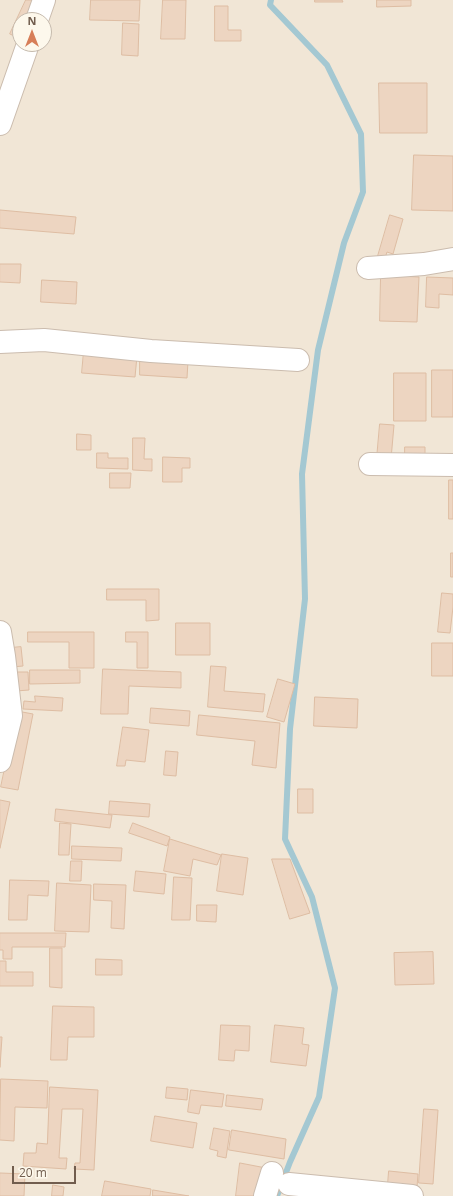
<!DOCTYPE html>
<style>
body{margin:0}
#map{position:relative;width:453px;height:1196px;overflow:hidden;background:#faf4e7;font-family:"Open Sans",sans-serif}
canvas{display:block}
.north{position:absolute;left:12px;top:12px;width:40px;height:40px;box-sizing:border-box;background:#fdf8ec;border:1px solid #c5baad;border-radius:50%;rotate:0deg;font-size:11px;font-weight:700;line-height:16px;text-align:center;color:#715d4e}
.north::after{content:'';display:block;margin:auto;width:14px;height:18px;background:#d77e58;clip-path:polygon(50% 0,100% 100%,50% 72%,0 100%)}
.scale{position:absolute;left:12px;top:1166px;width:64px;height:18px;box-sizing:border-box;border:2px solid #715d4e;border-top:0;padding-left:5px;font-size:12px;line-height:14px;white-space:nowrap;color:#715d4e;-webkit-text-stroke:3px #fdf8ec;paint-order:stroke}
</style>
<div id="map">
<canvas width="453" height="1196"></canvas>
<div class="north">N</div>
<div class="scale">20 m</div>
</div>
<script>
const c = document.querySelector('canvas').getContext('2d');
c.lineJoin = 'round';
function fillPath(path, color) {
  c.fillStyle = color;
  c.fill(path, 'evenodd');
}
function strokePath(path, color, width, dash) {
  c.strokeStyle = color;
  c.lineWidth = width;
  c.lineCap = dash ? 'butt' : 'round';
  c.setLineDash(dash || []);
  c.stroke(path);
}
fillPath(new Path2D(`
 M0 0H453V1196H0ZM20 20H44V44H20Z`), '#f1e6d6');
strokePath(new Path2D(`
 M271 0 270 5 327 65 361 134 363 192 344 243 318 350 302 474 305 599 290 729 285 839 312 897 335 988 319 1097 290 1162 277 1196`), '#a4c8d2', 6);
const building = new Path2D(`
 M26 0H39L30 20H20V39L10 34Z
 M91 0H140L139 21 90 20Z
 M163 0H186L185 39H161Z
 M315 0H342L343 2H315Z
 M377 0H411V6L377 7Z
 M215 6H228V30H241V41H215Z
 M123 23 139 24 138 56 122 55Z
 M379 83H427V133H380Z
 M414 155 453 156V211L412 210Z
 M0 210 76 217 74 234 0 228Z
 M390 215 403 219 393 254 387 252 385 258 378 256Z
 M0 264H21L20 283 0 282Z
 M381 275 419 277 417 322 380 321Z
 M427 277 453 278V295L439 294V308L426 307Z
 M42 280 77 282 76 304 41 302Z
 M84 351 137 356 135 377 82 373Z
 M140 358 188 361 187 378 140 375Z
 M432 370H453V417H432Z
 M394 373H426V421H394Z
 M380 424 394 425 391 459 377 458Z
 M77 434 91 435V450H77Z
 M133 438H145L144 459H152V471L133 470Z
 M405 447H425V454H405Z
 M97 453H108V458H128V469L97 468Z
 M163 457 190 458V468H182V482H163Z
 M110 473H131L130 488H110Z
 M449 480H453V519H449Z
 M451 553H453V577H451Z
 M107 589H159V620L146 621V600H107Z
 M442 593 453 594V607L450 633 438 632Z
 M176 623H210V655H176Z
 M28 632H94V668H69V642H28Z
 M126 632H148V668H137V642H126Z
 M432 643H453V676H432Z
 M21 647 23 666 12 667 11 648Z
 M211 666 226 667 224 691 265 694 263 712 208 707Z
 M103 669 181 672V688L129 686 128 714H101Z
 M30 670H80V683L30 684Z
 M16 672H28L29 690 16 691Z
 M278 679 295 684 284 722 267 717Z
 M35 696 63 698 62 711 23 709 24 701 35 702Z
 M315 697 358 699 357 728 314 726Z
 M151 708 190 711 189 726 150 723Z
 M17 711 33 714 18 790 1 787Z
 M199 715 280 723 276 768 252 765 255 741 197 735Z
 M123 727 149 730 145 762 126 760 125 766H117Z
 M166 751 178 752 176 776 164 775Z
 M298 789H313V813H298Z
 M0 800 10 802 0 848Z
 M110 801 150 804 149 817 109 814Z
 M56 809 112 815 110 828 55 821Z
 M60 823 71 824 69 855H59Z
 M133 823 170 837 167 846 129 833Z
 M170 839 221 855 217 865 193 859 190 876 164 871Z
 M72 846 122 848 121 861 72 859Z
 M222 854 248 858 243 895 217 891Z
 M272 859H290L310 913 290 919Z
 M71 861H82L81 881H70Z
 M136 871 166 874 164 894 134 891Z
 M174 877 192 878 190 920H172Z
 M10 880 49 881 48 896 28 895 27 920H9Z
 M57 883 91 885 89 932 55 931Z
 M94 884 126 885 124 929 111 928 112 901 94 900Z
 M197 905H217L216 922 197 921Z
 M0 933H66L65 947H12V959H3V950H0Z
 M50 948H62V988L50 987Z
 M433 952 434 984 395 985 394 953Z
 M96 959 122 960V975H96Z
 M0 961H6V972H33V986H0Z
 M53 1006 94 1007V1037H68L67 1060H51Z
 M221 1025 250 1026 249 1051 235 1050 234 1061 219 1060Z
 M275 1025 304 1028 302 1044 309 1045 306 1066 271 1062Z
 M0 1037H2L0 1067Z
 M1 1079 48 1081 47 1108 15 1107 14 1141 0 1140Z
 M50 1087 98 1090 94 1170 74 1169 75 1163H80L83 1109H62L59 1158H67L66 1169 23 1166 24 1153H36L37 1143 47 1144Z
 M167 1087 188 1089 187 1100 166 1098Z
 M191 1090 224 1094 222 1107 201 1105 199 1114 188 1112Z
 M227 1095 263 1099 261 1110 226 1106Z
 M424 1109 438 1110 433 1184 419 1183Z
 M155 1116 197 1123 193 1148 151 1141Z
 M214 1128 230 1131 226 1158 217 1156 218 1151 210 1149Z
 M232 1130 286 1139 284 1159 229 1150Z
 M240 1163 266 1168 262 1196H236Z
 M389 1171 418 1174 417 1187 388 1184Z
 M0 1173 25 1174 24 1196H0Z
 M105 1181 151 1189 150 1196H102Z
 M53 1185 64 1187 63 1196H52Z
 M153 1190 189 1196H153Z`);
fillPath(building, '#edd5c1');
strokePath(building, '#debda3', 1);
const minor = new Path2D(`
 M37 20 44 0
 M0 124 28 44
 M368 268 424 264 453 259
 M0 342 44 340 151 351 298 360
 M370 464 453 465
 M0 632 4 656 11 716 0 761
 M289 1184 412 1196
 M265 1196 272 1173`);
strokePath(minor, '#cbbcae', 24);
strokePath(minor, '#fff', 22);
</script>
